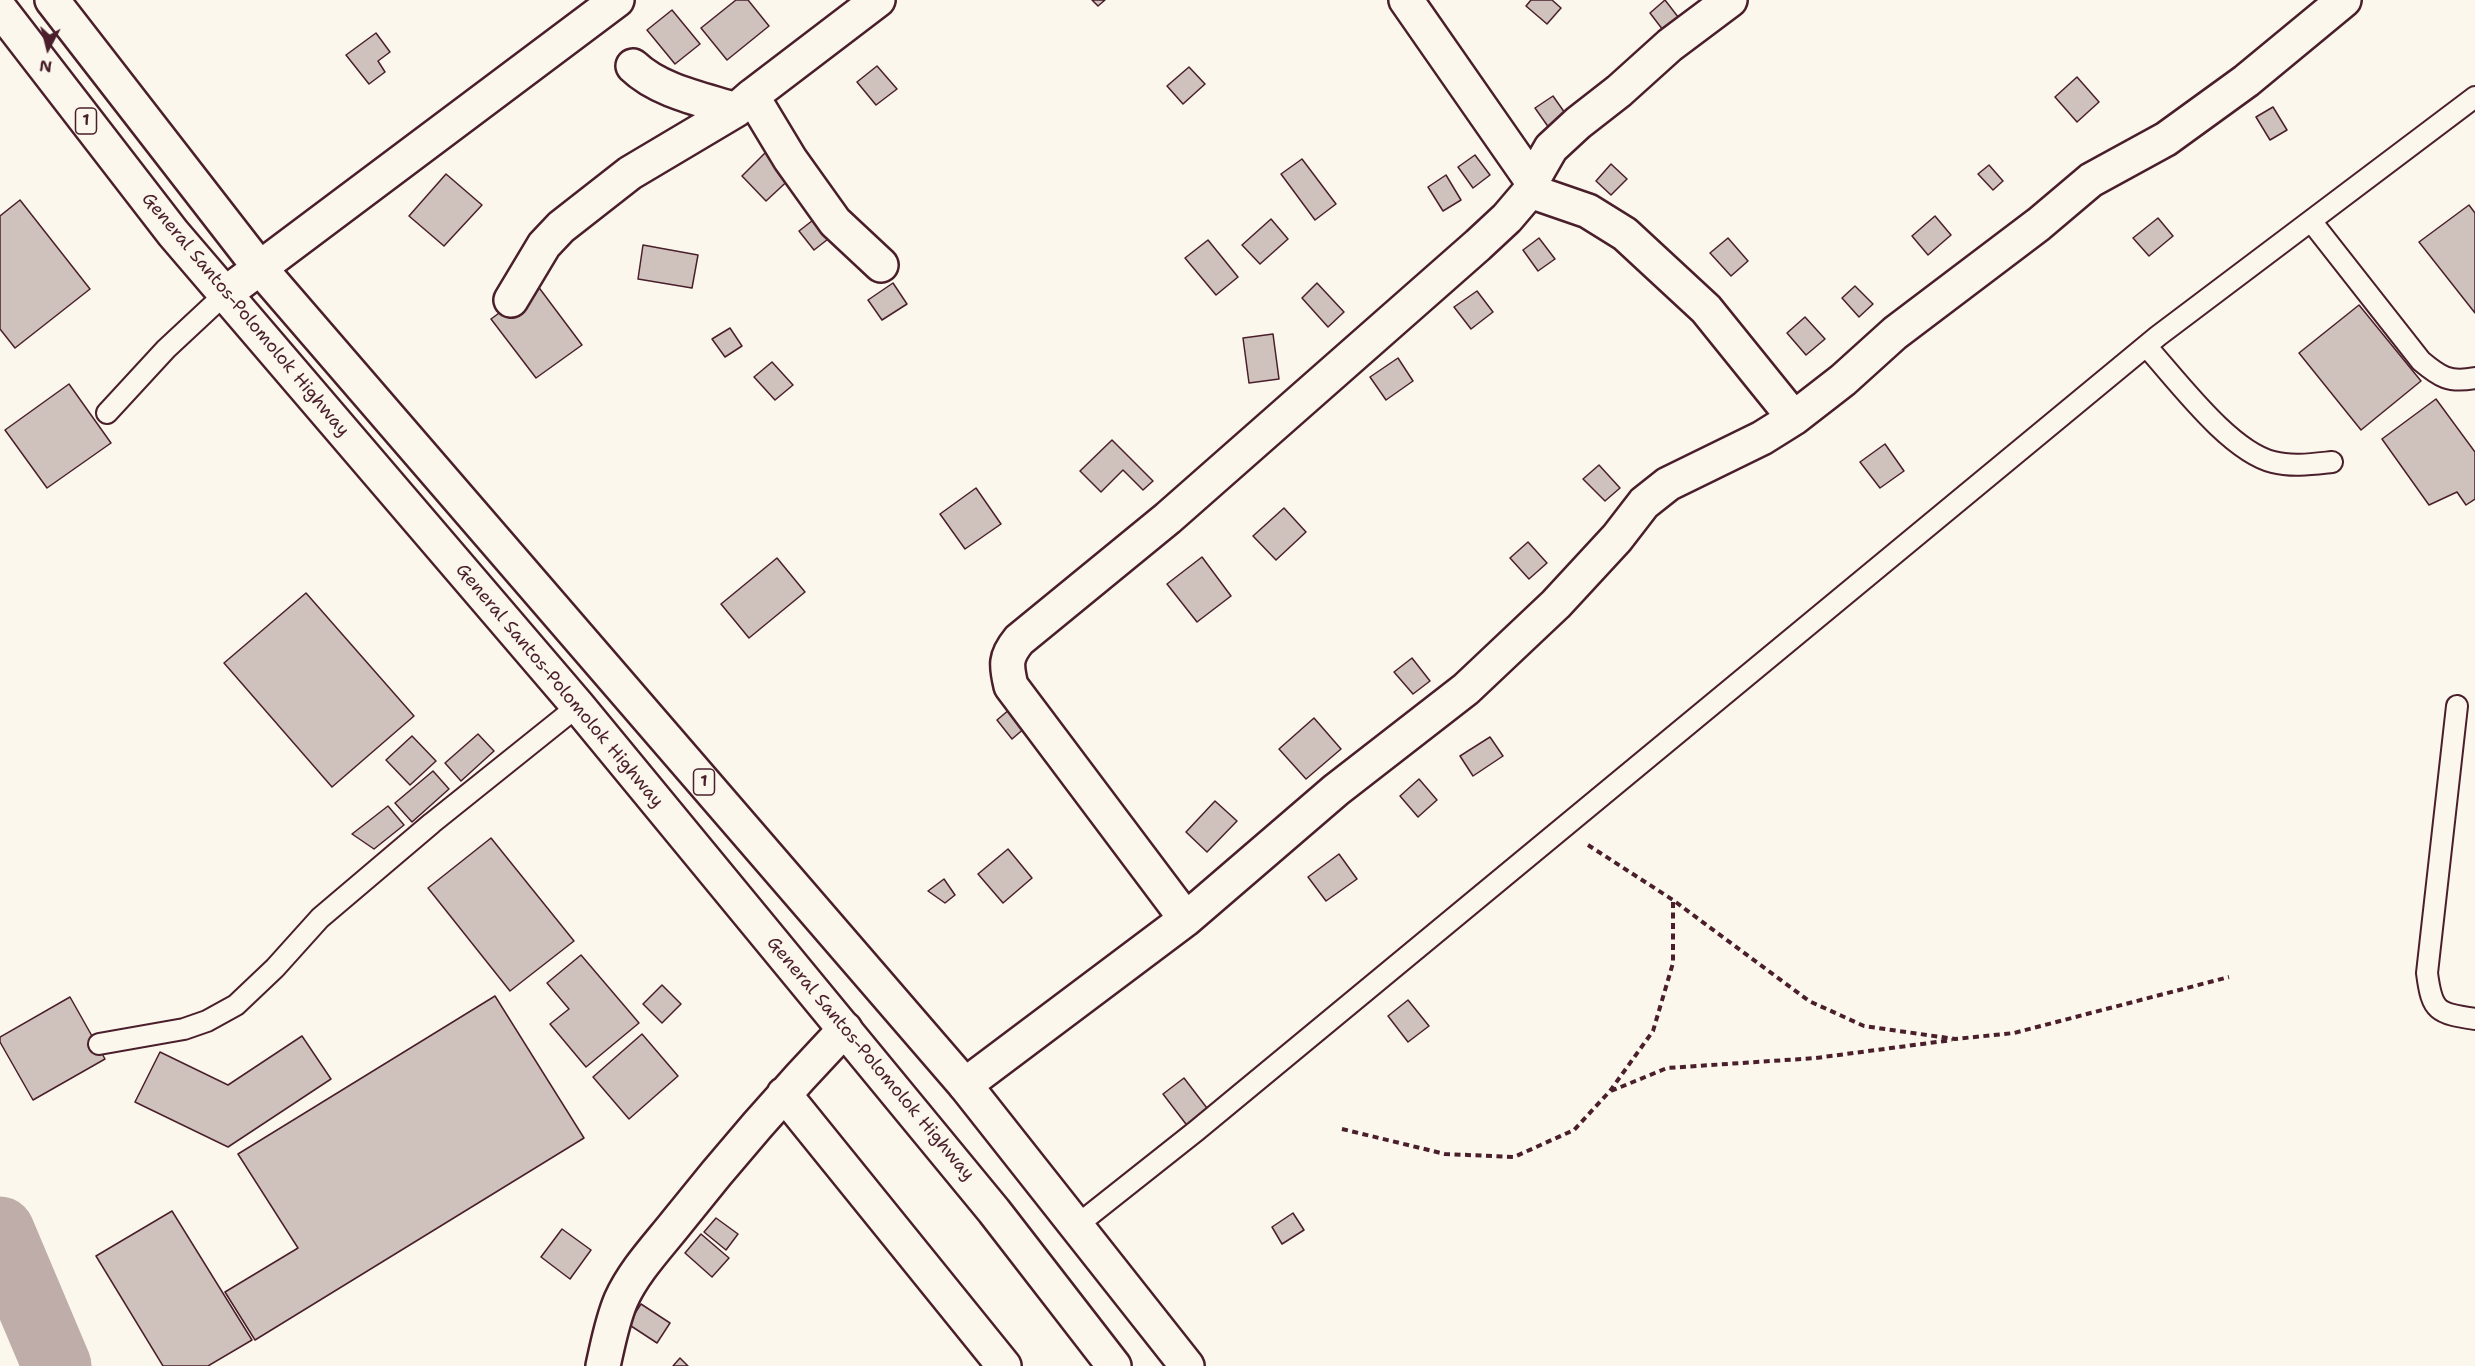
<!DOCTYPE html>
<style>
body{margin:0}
#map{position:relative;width:2475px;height:1366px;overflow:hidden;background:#fbf7ec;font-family:"Shantell Sans",sans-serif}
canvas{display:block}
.north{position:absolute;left:18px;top:18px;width:60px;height:60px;-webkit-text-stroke:4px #fbf7ec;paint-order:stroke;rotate:187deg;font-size:16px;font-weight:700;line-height:24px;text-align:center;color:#4a1f2b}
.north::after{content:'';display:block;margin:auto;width:21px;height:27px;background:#4a1f2b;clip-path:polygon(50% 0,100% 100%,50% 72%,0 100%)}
</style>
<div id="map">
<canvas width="2475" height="1366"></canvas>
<div class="north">N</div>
</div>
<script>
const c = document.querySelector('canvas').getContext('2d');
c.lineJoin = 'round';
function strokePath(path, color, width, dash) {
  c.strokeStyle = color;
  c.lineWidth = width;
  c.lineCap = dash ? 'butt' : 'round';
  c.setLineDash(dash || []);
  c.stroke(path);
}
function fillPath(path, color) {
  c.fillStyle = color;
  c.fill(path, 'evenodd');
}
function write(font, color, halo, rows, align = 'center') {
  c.font = font + ' "Shantell Sans",sans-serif';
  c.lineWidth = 5;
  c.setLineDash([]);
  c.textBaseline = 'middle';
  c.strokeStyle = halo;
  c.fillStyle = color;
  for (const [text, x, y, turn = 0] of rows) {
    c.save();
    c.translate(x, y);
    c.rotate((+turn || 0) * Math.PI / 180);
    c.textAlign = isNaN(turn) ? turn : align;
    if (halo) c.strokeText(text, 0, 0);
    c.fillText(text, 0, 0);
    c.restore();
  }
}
strokePath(new Path2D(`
 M0 1231 57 1366`), '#bfadaa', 69);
const building = new Path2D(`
 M736 0H748L769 26 727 60 701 28Z
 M1092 0H1105L1098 6Z
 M1531 0H1552L1561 8 1547 24 1526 6Z
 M1665 0 1682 22 1666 34 1650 13Z
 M672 10 700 44 675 64 647 30Z
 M376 33 390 52 378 61 385 72 369 84 346 55Z
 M877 66 897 89 876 105 857 82Z
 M1189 67 1205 84 1183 104 1167 86Z
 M2077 77 2099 102 2077 122 2055 97Z
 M1553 96 1572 123 1554 135 1535 108Z
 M2273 107 2287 130 2270 140 2256 117Z
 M770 148 795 174 766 201 742 176Z
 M1475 155 1490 175 1473 188 1458 167Z
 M1302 159 1336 204 1315 220 1281 174Z
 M1611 164 1627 179 1611 195 1596 181Z
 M1989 165 2003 181 1993 190 1978 174Z
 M446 174 482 205 444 246 409 216Z
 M1446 175 1461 200 1443 211 1428 187Z
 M20 200 90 289 15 348 0 329V216Z
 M2469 205 2475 213V313L2419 242Z
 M1935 216 1951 235 1928 255 1912 236Z
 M817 217 832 236 814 250 799 231Z
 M2158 218 2173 236 2149 256 2133 238Z
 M1271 219 1288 239 1260 264 1242 245Z
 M1539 238 1555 259 1538 271 1523 250Z
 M1728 238 1748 261 1731 276 1710 253Z
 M1208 240 1238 277 1216 295 1185 258Z
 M643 245 698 255 692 288 638 279Z
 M893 283 907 304 882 320 868 300Z
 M1317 283 1344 312 1328 327 1302 298Z
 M537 285 582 345 536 378 491 319Z
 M1855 286 1873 304 1859 317 1842 298Z
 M1477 291 1493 312 1471 329 1454 307Z
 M2359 305 2421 381 2361 430 2299 353Z
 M1805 317 1825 339 1806 355 1787 333Z
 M730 328 742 346 725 357 712 339Z
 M1273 334 1279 379 1249 383 1243 338Z
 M1398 358 1413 381 1386 400 1370 377Z
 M772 362 793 385 775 400 754 377Z
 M69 384 111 443 47 488 5 430Z
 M2436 399 2475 452V499L2466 505 2457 492 2429 505 2382 439Z
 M1112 440 1153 481 1143 490 1123 470 1101 492 1080 471Z
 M1885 444 1904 471 1880 488 1860 462Z
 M1599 465 1620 488 1605 501 1583 479Z
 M976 488 1001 524 965 549 940 514Z
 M1284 508 1306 532 1276 560 1253 536Z
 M1528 542 1547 563 1529 579 1510 558Z
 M1202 557 1231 596 1197 622 1167 584Z
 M777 558 805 592 749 638 721 604Z
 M306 593 414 716 332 787 224 663Z
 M1412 658 1430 681 1413 694 1394 672Z
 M1010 709 1026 727 1012 739 997 720Z
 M1314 718 1341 749 1306 779 1279 749Z
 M478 734 494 751 461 781 445 763Z
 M412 736 436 761 410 785 386 760Z
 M1490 737 1503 756 1473 776 1460 756Z
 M433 771 449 789 412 822 395 803Z
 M1419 779 1437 800 1418 817 1400 796Z
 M1215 801 1237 821 1207 852 1186 832Z
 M388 806 404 825 374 849 352 834Z
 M491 838 574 941 510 991 428 888Z
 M1008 849 1032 878 1003 903 978 874Z
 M1339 854 1357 879 1326 901 1308 877Z
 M944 879 955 895 945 903 928 891Z
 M581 955 639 1023 586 1067 550 1024 569 1009 547 983Z
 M662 985 681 1004 662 1023 643 1004Z
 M495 996 584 1138 255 1340 225 1292 298 1248 238 1154Z
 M70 997 105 1059 33 1100 0 1042V1037Z
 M1408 1000 1429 1026 1408 1042 1388 1016Z
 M642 1034 678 1076 629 1119 593 1077Z
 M302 1036 331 1079 228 1147 135 1102 160 1052 228 1085Z
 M1184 1078 1210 1112 1189 1128 1163 1094Z
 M172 1211 252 1340 208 1366H163L96 1256Z
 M1293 1213 1304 1230 1282 1244 1272 1227Z
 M716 1218 738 1234 726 1250 704 1232Z
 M562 1229 591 1250 570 1279 541 1257Z
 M701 1234 729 1258 712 1277 685 1253Z
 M641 1304 670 1323 657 1343 628 1324Z
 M680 1358 688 1366H673Z`);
fillPath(building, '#cfc2bc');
strokePath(building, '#4a1f2b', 1.5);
const lane = new Path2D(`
 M2311 221 2421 361C2440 377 2449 383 2475 378
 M2146 346C2177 380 2229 451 2273 462 2292 467 2313 464 2332 462
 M107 413 166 349 225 294
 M2457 706 2427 973C2432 1012 2437 1013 2475 1019
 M99 1044 184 1029 207 1021 236 1005 275 968 320 918 432 823 578 706
 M1076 1226 1196 1131 2158 336 2475 97`);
const street = new Path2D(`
 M878 0 752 96 790 159 835 222 881 265
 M1406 0 1532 181
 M633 66C659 91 701 99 736 110
 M1530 191 1588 211 1625 234 1706 309 1794 418
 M511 300 544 245 561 227 630 173 736 110 752 96
 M1186 919 1011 686C1006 665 1005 657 1019 640L1168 518 1478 245 1507 218 1530 191 1532 181 1551 148 1578 123 1619 91 1670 45 1730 0
 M965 1085 1186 919 1336 790 1466 689 1556 604 1617 538 1644 503 1668 484 1762 438 1794 418 1843 380 1895 333 2039 224 2091 180 2166 139 2246 81 2344 0
 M784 1094 1004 1366
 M603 1366C608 1344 612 1321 621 1300 634 1271 658 1246 677 1222 730 1155 786 1091 845 1029`);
const secondary = new Path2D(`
 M225 294 617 0`);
const highway = new Path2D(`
 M52 0 259 267 965 1085 1187 1366
 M0 9 173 233 578 706 994 1211 1114 1366`);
strokePath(lane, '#4a1f2b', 24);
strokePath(street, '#4a1f2b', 38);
strokePath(secondary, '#4a1f2b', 38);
strokePath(highway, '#4a1f2b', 38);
strokePath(new Path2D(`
 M1588 845 1673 900 1809 1001 1864 1026 1955 1039 2014 1033 2229 977
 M1611 1091 1667 1068 1816 1058 1952 1040
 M1342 1129 1445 1154 1514 1157 1574 1130 1610 1091 1653 1031 1673 963V901`), '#4a1f2b', 4, [6, 4.5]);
strokePath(lane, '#fbf7ec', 20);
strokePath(street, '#fbf7ec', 33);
strokePath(secondary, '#fbf7ec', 33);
strokePath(highway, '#fbf7ec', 33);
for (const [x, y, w] of [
 [86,121,21],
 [704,782,21]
]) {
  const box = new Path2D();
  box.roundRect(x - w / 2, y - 13, w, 26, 4.5);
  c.fillStyle = '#fbf7ec';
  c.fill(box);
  strokePath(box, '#4a1f2b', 1.5);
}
write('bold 16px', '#4a1f2b', null, [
 ["1",86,121],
 ["1",704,782]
]);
write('18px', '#4a1f2b', '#fbf7ec', [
 ["General Santos-Polomolok Highway",245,315,50],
 ["General Santos-Polomolok Highway",559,686,50],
 ["General Santos-Polomolok Highway",870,1059,50]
]);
</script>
